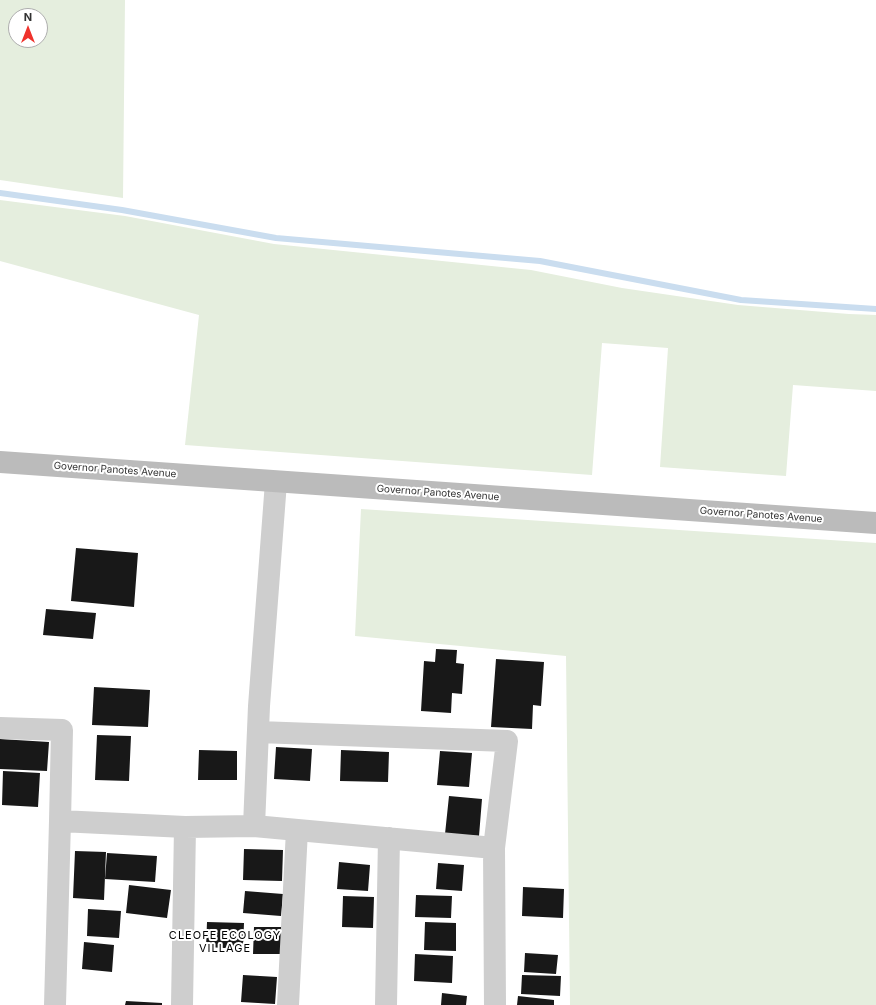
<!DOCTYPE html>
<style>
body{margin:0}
#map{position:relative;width:876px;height:1005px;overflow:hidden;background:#fff;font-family:Inter,sans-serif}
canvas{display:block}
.north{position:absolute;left:8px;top:8px;width:40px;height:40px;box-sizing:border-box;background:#fff;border:1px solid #adadad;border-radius:50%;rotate:0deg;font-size:11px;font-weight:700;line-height:16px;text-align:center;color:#313131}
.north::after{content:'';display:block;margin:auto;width:14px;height:18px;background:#ef322c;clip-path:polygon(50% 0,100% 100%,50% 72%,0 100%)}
</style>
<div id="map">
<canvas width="876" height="1005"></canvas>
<div class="north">N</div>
</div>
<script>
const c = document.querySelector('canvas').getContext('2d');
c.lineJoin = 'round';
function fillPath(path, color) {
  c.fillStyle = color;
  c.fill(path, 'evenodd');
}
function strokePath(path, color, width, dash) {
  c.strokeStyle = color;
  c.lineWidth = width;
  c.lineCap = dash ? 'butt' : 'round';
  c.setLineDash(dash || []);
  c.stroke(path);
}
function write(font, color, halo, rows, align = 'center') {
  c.font = font + ' Inter,sans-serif';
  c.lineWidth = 4;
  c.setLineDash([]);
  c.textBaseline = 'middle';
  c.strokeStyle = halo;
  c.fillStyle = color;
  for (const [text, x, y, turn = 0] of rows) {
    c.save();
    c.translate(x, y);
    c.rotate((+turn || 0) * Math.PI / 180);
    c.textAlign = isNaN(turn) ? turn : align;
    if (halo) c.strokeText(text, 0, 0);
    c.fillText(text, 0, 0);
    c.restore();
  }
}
fillPath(new Path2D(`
 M0 0H125L123 198 0 180ZM16 16H40V40H16Z
 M0 200 125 216 274 244 531 270 622 288 738 305 849 314 876 315V391L793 385 786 476 660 467 668 348 602 343 592 475 185 445 199 315 0 261Z
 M361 509 876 543V1005H570L566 656 355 636Z`), '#e5eede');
strokePath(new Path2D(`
 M0 193 122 210 276 238 540 261 741 300 876 309`), '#caddef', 6);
fillPath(new Path2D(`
 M76 548 138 553 134 607 71 601Z
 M46 609 96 613 93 639 43 635Z
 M436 649 457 650 456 663 464 664 462 694 452 693 451 713 421 711 424 661 435 662Z
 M496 659 544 662 541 706 533 705 532 729 491 727Z
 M94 687 150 690 148 727 92 725Z
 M97 735 131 736 129 781 95 780Z
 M0 739 49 742 47 771 0 769Z
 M276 747 312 749 310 781 274 779Z
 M199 750 237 751V780H198Z
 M341 750 389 752 388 782 340 781Z
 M440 751 472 753 469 787 437 785Z
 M3 771 40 773 38 807 2 805Z
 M449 796 482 799 479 836 445 834Z
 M244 849 283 850 282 881 243 880Z
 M75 851 106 852 104 900 73 898Z
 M107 853 157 856 155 882 105 879Z
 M339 862 370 865 368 891 337 889Z
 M438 863 464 865 462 891 436 889Z
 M129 885 171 890 167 918 126 913Z
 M523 887 564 889 563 918 522 916Z
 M245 891 283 894 281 916 243 913Z
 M416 895 452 896 451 918 415 917Z
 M343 896 374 897 373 928 342 927Z
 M88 909 121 911 119 938 87 936Z
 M207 922 244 923 243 949 206 947Z
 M425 922 456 923V951L424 950Z
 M254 927H288L287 954H253Z
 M84 942 114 945 112 972 82 969Z
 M525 953 558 955 556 974 524 972Z
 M415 954 453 956 452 983 414 981Z
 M243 975 277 977 275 1004 241 1002Z
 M522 975 561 976 560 996 521 994Z
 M442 993 467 996 466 1005H441Z
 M518 996 554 1000V1005H517Z
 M126 1001 162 1003V1005H125Z`), '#181818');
strokePath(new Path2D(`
 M276 482 259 706 254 826 494 848 495 1005
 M0 728 62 730 60 821
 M258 732 507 741 494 848
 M185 827 254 826
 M55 1005 60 821 185 827 182 1005
 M288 1005 297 830
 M386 1005 389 838`), '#cecece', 22);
strokePath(new Path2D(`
 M0 462 876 523`), '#bbb', 22);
write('10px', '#313131', '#fff', [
 ["Governor Panotes Avenue",115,470,4],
 ["Governor Panotes Avenue",438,493,4],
 ["Governor Panotes Avenue",761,515,4]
]);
c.letterSpacing = '1px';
write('11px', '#000', '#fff', [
 ["CLEOFE ECOLOGY",225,936],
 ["VILLAGE",225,949]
]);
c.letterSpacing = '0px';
</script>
